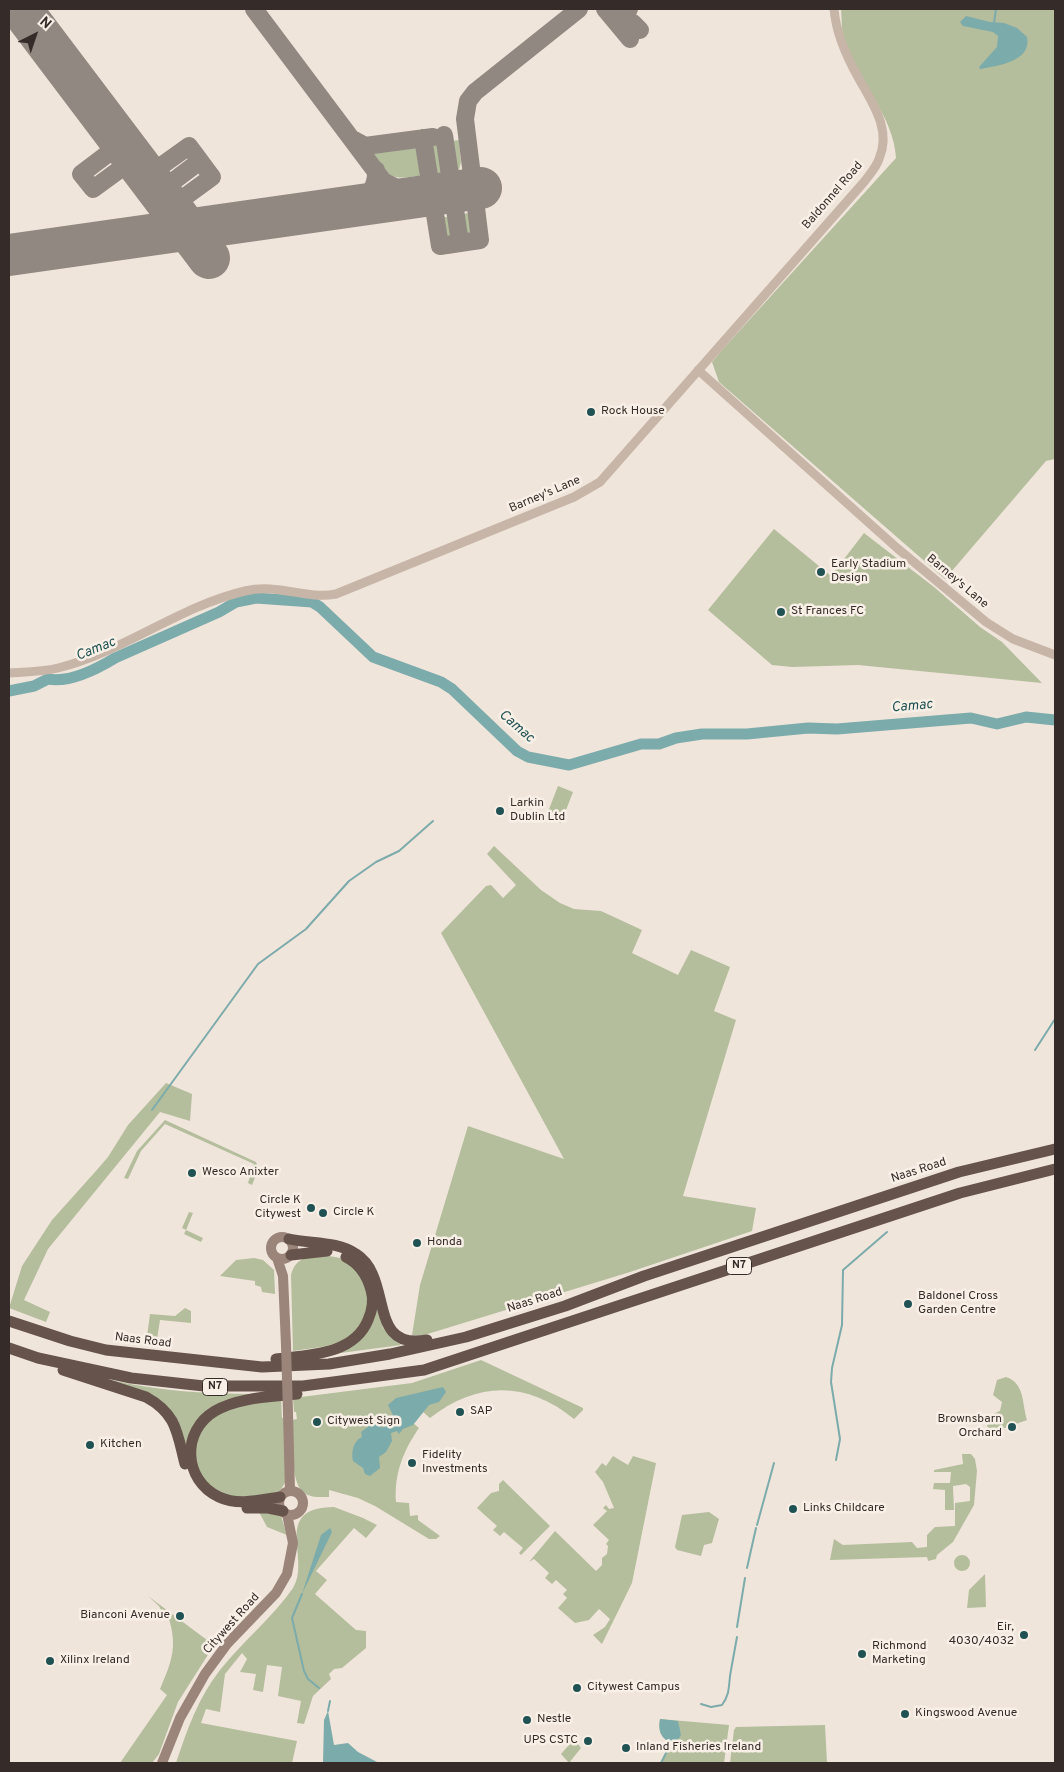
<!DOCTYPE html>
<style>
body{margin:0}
#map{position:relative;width:1064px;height:1772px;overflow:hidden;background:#f0e5db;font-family:Overpass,sans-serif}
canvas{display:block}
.frame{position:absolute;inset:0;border:10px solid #352b28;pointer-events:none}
.north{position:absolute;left:10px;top:10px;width:50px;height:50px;-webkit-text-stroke:4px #f8f0e7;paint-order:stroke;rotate:41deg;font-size:14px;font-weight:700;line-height:20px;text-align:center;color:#352b28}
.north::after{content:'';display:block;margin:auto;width:18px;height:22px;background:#352b28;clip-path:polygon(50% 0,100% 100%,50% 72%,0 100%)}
</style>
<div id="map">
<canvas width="1064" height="1772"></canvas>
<div class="frame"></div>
<div class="north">N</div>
</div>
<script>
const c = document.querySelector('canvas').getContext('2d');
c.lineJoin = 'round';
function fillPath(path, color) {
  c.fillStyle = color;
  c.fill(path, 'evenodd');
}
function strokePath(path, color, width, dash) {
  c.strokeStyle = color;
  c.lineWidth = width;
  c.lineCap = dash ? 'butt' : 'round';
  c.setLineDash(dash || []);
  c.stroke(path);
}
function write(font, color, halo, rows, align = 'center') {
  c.font = font + ' Overpass,sans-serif';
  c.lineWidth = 5;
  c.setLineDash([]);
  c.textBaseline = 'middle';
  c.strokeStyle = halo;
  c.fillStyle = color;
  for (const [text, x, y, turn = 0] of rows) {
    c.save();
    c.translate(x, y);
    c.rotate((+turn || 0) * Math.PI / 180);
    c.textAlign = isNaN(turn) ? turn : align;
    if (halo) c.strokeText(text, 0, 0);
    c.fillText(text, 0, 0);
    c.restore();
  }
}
fillPath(new Path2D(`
 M841 9H1055V459L1046 461 945 579 719 382 712 362 722 350 896 158C894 116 858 82 845 43 841 32 842 20 841 9Z
 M459 140 461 162 459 170 453 171 449 147 452 141Z
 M436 143C444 148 446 166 441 174L434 175 429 148Z
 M417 147 422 152V172L419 176C388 180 389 177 370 152Z
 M467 213 473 219 475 234 472 238 463 234 460 216Z
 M440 216 452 218 455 235 452 239 447 240 443 237Z
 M774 529 831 576 864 533 934 587 980 627 1002 642 1042 683 858 665 792 667 772 665 708 610Z
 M558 786 573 792 561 823 546 817Z
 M494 846 541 890 560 903 574 909 601 911 642 930 632 953 678 975 691 950 730 967 714 1011 736 1020 683 1196 756 1208 752 1231 630 1272 421 1336 412 1335 420 1285 468 1126 564 1159 441 933 486 886 491 885 503 898 516 885 487 854Z
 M166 1083 192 1094 190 1121 160 1112 48 1249 24 1300 50 1312 46 1322 9 1308 22 1266 52 1220 95 1172 108 1157 128 1125Z
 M165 1120 256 1162 262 1177 256 1175 252 1185 248 1183 254 1164 165 1124 141 1151 128 1179 124 1178 137 1151Z
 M189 1212 193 1213 186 1230 203 1238 201 1242 184 1234 186 1230 182 1228Z
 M319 1255C326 1256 335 1256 342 1259 370 1274 379 1317 349 1337 334 1347 311 1348 293 1351L291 1275C295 1260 304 1257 319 1255Z
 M254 1258 263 1260 274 1270 275 1294 262 1292 261 1287 255 1285V1281L220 1276 236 1260Z
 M379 1307 383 1328 401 1345 318 1356 348 1346 376 1308Z
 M185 1308 191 1311V1323L160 1320 156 1346 146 1344 150 1314 175 1316Z
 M481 1360 583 1408V1410L574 1419C527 1381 478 1381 430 1418L423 1412 413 1423 419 1428C403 1451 394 1474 396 1502L409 1503 410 1516 418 1515V1520L440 1536 436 1539H429L375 1506 358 1498 329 1490V1497C320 1497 310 1498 303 1492 290 1482 293 1437 292 1420L297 1419 296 1412H294L293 1398 412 1383Z
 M1006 1377C1025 1383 1022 1404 1027 1420L991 1433 987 1426 993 1414 1000 1411 1002 1402 993 1395 997 1380Z
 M111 1380C158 1391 208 1394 256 1394L227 1401 188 1445 184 1444 173 1416Z
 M281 1398 282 1418H285L286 1480C275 1510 237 1496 212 1494L193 1461 198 1430 222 1410Z
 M962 1454H971L975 1459 977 1471 974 1505 953 1542 937 1555 936 1559 928 1561 927 1557 830 1560 834 1539 843 1545 912 1542 917 1548 927 1547V1535L935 1527 955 1526V1503L970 1501V1487L966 1484 953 1486 954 1510H945V1490L933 1489 934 1483H950L951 1472H934V1470L963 1464Z
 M613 1456 628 1465 633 1456 656 1463 632 1583 602 1644 593 1635 605 1627 610 1619 599 1609 589 1620 575 1623 558 1608 567 1598 563 1594 567 1590 556 1580 552 1584 545 1578 549 1573 534 1559 529 1562 555 1531 596 1571 602 1565V1558L607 1554 608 1546 606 1544 609 1540 593 1525 607 1511 603 1508 606 1505 609 1509 614 1508 603 1482 595 1472 602 1463 606 1466Z
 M503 1480 550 1526 521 1555 519 1553 523 1548 504 1532 500 1536 493 1530 497 1526 477 1508 491 1493 499 1491V1484Z
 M334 1507 363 1518 377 1525 366 1538 354 1528 316 1571 327 1580 315 1594 356 1630 366 1631V1648L342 1668 334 1669 329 1674 331 1679 313 1696 304 1724 297 1723 301 1701 278 1696 282 1667 267 1665 263 1692 253 1690 256 1674 240 1672 247 1659 242 1653 225 1674 220 1712 206 1709 201 1723 297 1741 292 1763H176C187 1730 198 1698 220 1670 243 1641 272 1618 293 1588 312 1559 270 1508 334 1507Z
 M259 1512H270L281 1516 287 1535 267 1527Z
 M709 1512 719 1519 712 1543 704 1545 701 1556 677 1550 675 1547 682 1515Z
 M954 1563a8 8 0 1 1 16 0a8 8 0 1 1-16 0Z
 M985 1574 986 1607 967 1608 969 1590Z
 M148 1596 211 1643V1650L178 1702 159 1754 152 1763H120L167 1695 160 1689C172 1661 178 1646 168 1616H164L159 1606Z
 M660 1719 729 1725 724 1763H661L671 1744C661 1737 658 1731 660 1719Z
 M825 1725 827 1763H730L734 1730 736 1727Z
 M574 1739 581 1748 569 1763 561 1754Z`), '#b4be9c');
fillPath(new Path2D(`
 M966 16 990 22 1004 23 1017 28 1027 37C1032 62 996 66 980 69L979 67 997 47 998 36 993 32 963 26 960 22Z
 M443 1387 446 1392 439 1402 429 1405 413 1425 403 1429 399 1434 397 1431 391 1433 392 1441 386 1452 379 1457 380 1468 370 1476 365 1474 363 1468 353 1461C351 1452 353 1441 362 1437L361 1432 369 1426 371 1422 380 1419 382 1428 387 1425 393 1415 388 1405 396 1398Z
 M330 1528 332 1532 302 1594 321 1535Z
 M328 1711 334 1745 348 1743 358 1752 379 1763H323L324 1720Z
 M660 1719 678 1721 681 1735 677 1741 671 1743C660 1737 658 1731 660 1719Z`), '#7cabab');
strokePath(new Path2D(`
 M994 23 996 9
 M1035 1050 1055 1019
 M152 1110 258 964 306 929 349 881 376 862 399 851 433 821
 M836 1460 840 1439 831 1382 832 1368 842 1325 843 1270 887 1232
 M757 1525 774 1463
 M747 1568 756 1528
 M302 1594 292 1618 304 1671 308 1679 319 1688
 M737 1627 745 1578
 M701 1704 711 1707 722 1705C731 1693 728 1684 731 1670 733 1659 735 1648 737 1637
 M328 1711 330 1701
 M661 1763 671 1743`), '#7cabab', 2);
strokePath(new Path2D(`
 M9 691 34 686 48 679C69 683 97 669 115 658L219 612 236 602 256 598 312 602 320 607 373 657 441 682 452 689 517 751 528 757 569 765 641 744H659L676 738 702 734H747L808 728 837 729 971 718 997 724 1026 717 1055 720`), '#7cabab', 11);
strokePath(new Path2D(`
 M254 9 383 181 408 194 421 197
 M605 9 630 39
 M614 19 629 9
 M623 30 633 23 640 30
 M444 135 460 243 480 240 465 119 468 101 475 92 579 9
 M423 138 440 246 460 243
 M354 140 365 146 433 137
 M122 143 81 174 93 189 134 159
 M147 176 189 146 212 177 171 207
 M159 192 200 161
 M353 206C368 198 377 188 376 170`), '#928882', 18);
strokePath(new Path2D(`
 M21 9 209 258
 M9 255 481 188`), '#928882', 42);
strokePath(new Path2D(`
 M698 370 897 548 986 622 1013 639 1055 655
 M9 673C25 672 42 672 58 668 123 652 180 606 245 591 278 583 307 600 336 594L574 497 600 482 864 182C869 175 876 168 879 159 892 129 872 103 858 77 846 56 836 33 834 9`), '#c7b5a8', 9);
strokePath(new Path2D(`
 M271 1248a11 11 0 1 1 22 0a11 11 0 1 1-22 0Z
 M277 1258 283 1276 286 1345
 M288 1413 290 1491
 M279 1503a12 12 0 1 1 24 0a12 12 0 1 1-24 0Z
 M162 1763 180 1718 205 1674 227 1644 276 1593 287 1574 293 1543 287 1514`), '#9b8479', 10);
strokePath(new Path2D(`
 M289 1239C311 1244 337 1241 356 1254 394 1278 366 1351 427 1340
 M291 1255 327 1251
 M9 1321 70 1341 106 1350 262 1367 329 1364 390 1354 466 1337 565 1306 644 1276 959 1172 1055 1149
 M9 1348 38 1358 131 1378 204 1386H303L424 1370 960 1193 1055 1169
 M276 1359C308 1355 354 1355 368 1320 372 1311 374 1300 371 1290 367 1275 360 1264 346 1257
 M63 1370 146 1397C177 1414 177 1433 185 1464
 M280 1497C260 1500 238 1506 219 1497 183 1480 181 1431 215 1411 239 1397 271 1397 297 1394
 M247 1508H268L283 1511`), '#66544c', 11);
strokePath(new Path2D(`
 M286 1345 288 1413`), '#9b8479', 10);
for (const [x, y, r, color] of [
 [591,412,5,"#205254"],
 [821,572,5,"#205254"],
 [781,612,5,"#205254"],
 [500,811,5,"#205254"],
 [192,1173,5,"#205254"],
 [311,1208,5,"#205254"],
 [323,1213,5,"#205254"],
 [417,1243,5,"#205254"],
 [908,1304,5,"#205254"],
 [460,1412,5,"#205254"],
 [317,1422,5,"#205254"],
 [1012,1427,5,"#205254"],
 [90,1445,5,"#205254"],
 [412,1463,5,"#205254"],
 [793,1509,5,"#205254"],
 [180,1616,5,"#205254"],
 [1024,1635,5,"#205254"],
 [862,1654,5,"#205254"],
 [50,1661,5,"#205254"],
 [577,1688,5,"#205254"],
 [905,1714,5,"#205254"],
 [527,1720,5,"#205254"],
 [588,1741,5,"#205254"],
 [626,1748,5,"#205254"]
]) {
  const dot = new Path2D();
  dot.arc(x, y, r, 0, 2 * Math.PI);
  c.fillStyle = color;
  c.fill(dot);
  strokePath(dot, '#f8f0e7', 2);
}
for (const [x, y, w] of [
 [739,1266,25],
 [215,1387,25]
]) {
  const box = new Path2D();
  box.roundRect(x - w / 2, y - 8.5, w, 17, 4);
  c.fillStyle = '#f8f0e7';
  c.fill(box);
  strokePath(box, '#352b28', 1);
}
write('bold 11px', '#352b28', null, [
 ["N7",739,1266],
 ["N7",215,1387]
]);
write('12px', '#352b28', '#f8f0e7', [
 ["Baldonnel Road",833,196,-49],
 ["Barney's Lane",545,495,-23],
 ["Barney's Lane",957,582,40],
 ["Naas Road",919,1171,-18],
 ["Naas Road",535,1301,-18],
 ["Naas Road",143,1341,7],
 ["Citywest Road",232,1624,-48]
]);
write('12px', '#352b28', '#f8f0e7', [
 ["Rock House",601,412],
 ["Early Stadium",831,565],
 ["Design",831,579],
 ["St Frances FC",791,612],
 ["Larkin",510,804],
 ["Dublin Ltd",510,818],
 ["Wesco Anixter",202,1173],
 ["Circle K",301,1201,"right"],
 ["Citywest",301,1215,"right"],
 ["Circle K",333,1213],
 ["Honda",427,1243],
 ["Baldonel Cross",918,1297],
 ["Garden Centre",918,1311],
 ["SAP",470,1412],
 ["Brownsbarn",1002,1420,"right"],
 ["Orchard",1002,1434,"right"],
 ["Citywest Sign",327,1422],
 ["Kitchen",100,1445],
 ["Fidelity",422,1456],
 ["Investments",422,1470],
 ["Links Childcare",803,1509],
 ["Bianconi Avenue",170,1616,"right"],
 ["Eir,",1014,1628,"right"],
 ["4030/4032",1014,1642,"right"],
 ["Richmond",872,1647],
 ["Marketing",872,1661],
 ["Xilinx Ireland",60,1661],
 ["Citywest Campus",587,1688],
 ["Kingswood Avenue",915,1714],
 ["Nestle",537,1720],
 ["UPS CSTC",578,1741,"right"],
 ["Inland Fisheries Ireland",636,1748]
], 'left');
write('italic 14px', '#205254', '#f8f0e7', [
 ["Camac",96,650,-22],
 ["Camac",912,707,-5],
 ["Camac",516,727,41]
]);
</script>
